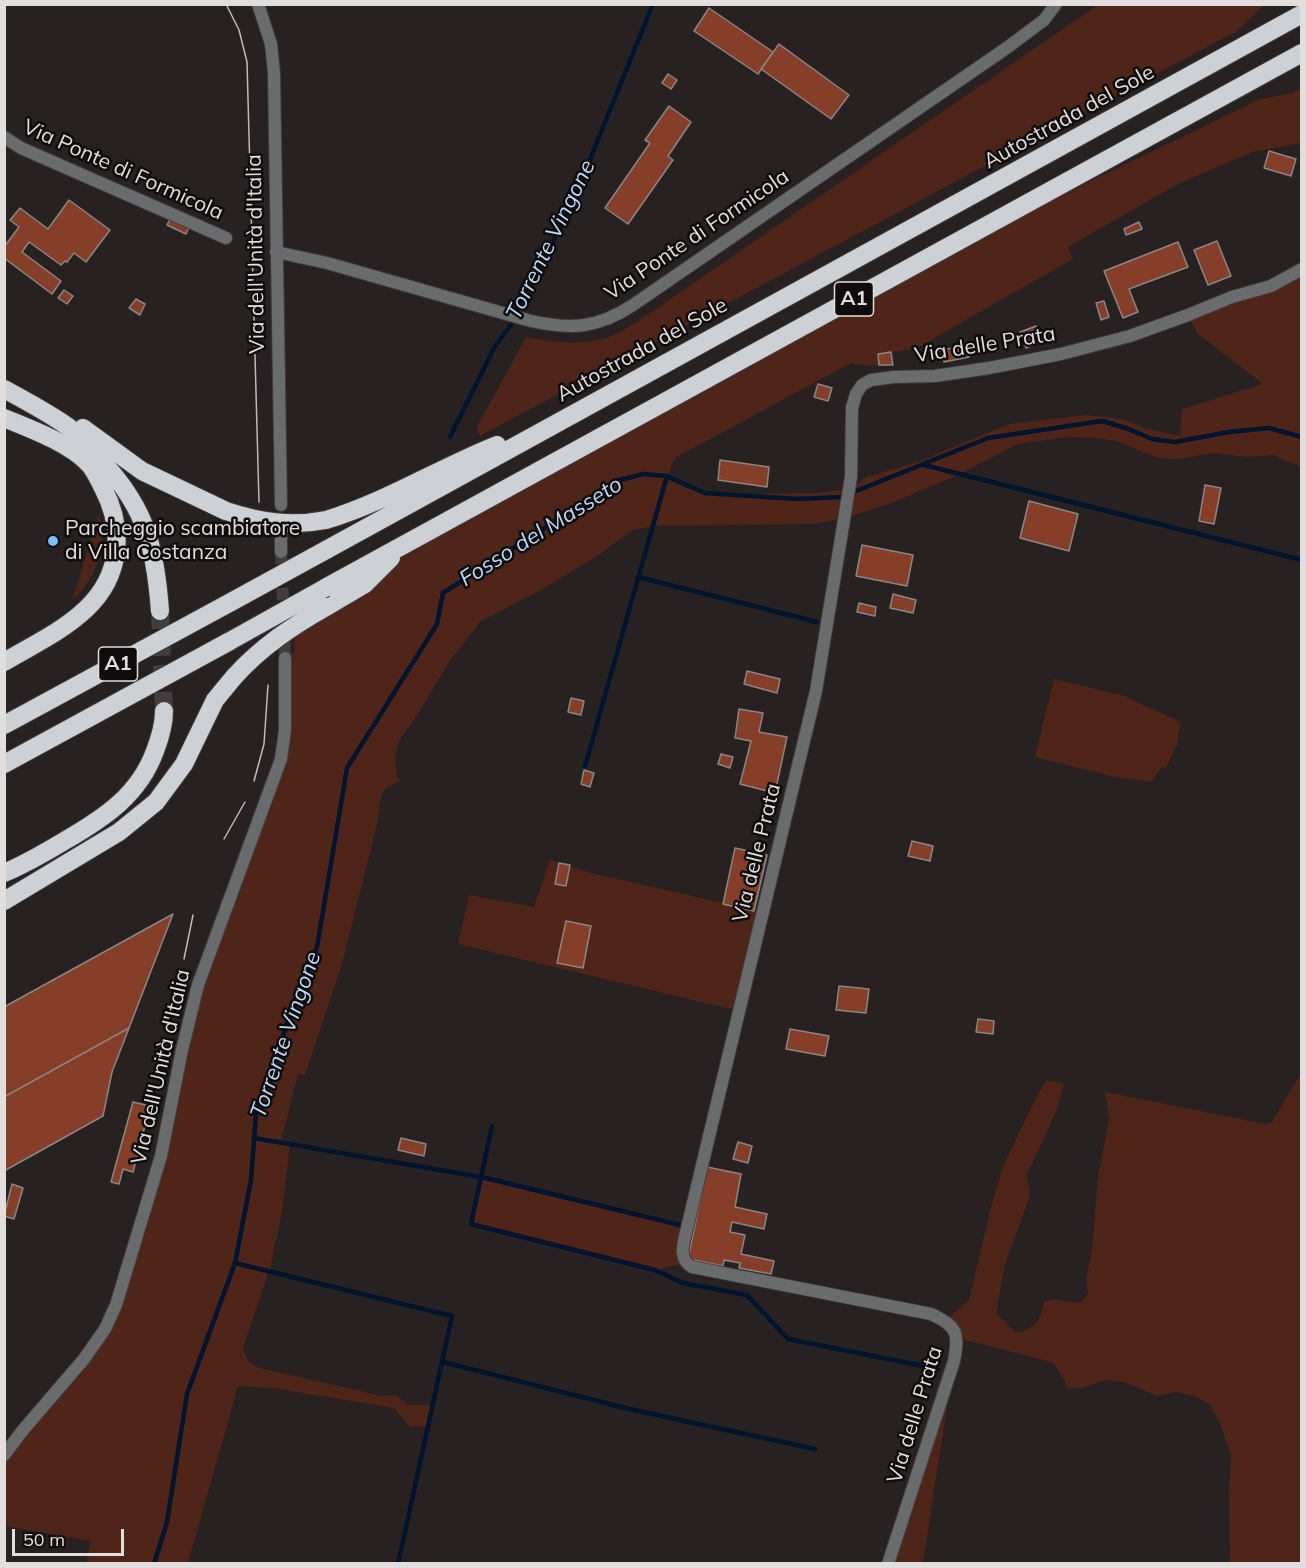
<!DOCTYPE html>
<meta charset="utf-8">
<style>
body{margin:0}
#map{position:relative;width:1306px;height:1568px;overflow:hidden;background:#272221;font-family:Mulish,sans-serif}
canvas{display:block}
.frame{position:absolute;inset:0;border:6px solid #e2dedd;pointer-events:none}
.scale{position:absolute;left:12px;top:1529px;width:112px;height:27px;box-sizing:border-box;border:3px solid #e2dedd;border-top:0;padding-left:8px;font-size:18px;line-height:21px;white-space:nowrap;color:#e2dedd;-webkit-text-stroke:4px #0e0c0c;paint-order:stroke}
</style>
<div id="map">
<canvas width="1306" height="1568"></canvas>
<div class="frame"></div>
<div class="scale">50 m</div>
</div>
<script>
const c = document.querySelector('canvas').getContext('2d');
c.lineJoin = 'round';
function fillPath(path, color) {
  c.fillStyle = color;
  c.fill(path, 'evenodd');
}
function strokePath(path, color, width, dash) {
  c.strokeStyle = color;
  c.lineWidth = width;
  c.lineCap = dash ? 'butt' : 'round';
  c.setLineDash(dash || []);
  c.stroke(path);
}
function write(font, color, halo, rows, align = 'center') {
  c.font = font + ' Mulish,sans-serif';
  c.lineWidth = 5;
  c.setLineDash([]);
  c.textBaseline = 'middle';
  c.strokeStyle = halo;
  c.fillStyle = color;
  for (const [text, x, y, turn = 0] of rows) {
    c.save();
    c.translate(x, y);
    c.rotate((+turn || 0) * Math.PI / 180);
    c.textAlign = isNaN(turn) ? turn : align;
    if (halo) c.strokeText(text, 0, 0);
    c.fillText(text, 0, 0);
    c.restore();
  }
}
fillPath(new Path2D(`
 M1099 4 1264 5 1237 31 480 436 477 427 526 337C553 342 580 346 606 338 618 334 630 326 640 320Z
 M1301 88V143L1253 152 1180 183 1068 247 1073 259 915 349 878 354 879 365 867 366 851 363 675 458 667 476 688 489 754 494 818 493 849 489 867 477 918 462 1009 424 1086 415 1123 419 1145 428 1180 436 1182 409 1263 384 1197 333 1188 315 1301 269V467L1273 455 1247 457 1214 453 1179 459 1158 458 1116 441 1096 438 1068 437 1018 444 951 478 886 505 845 518 814 524 653 526 633 530 594 558 541 590 481 621 449 662 416 717 400 739 395 755 397 776 400 781 387 787 381 796 377 825 342 964 305 1075 298 1074 281 1141 290 1143 283 1206 271 1265 243 1348 248 1360 256 1367 382 1396 396 1395 408 1405H434L430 1426 410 1427 394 1408 273 1388 238 1386 188 1563H86L91 1541 5 1526V1455L95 1344 125 1280 182 1050 281 759 285 658 295 652V625L406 543 901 273 1260 99 1293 93Z
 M99 513C109 546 96 578 72 601Z
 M1054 679 1124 696 1181 722 1177 745 1166 768 1162 767 1151 782 1116 777 1035 757Z
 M550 860 591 873 762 912 739 1011 458 944 469 895 534 907Z
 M1301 1073V1563H1230L1229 1490 1231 1455 1220 1423 1209 1404 1194 1396 1176 1392 1157 1396 1124 1382 1106 1380 1082 1388 1069 1389 1054 1363 974 1342 958 1339 945 1320 969 1300 991 1207 1004 1164 1036 1098 1046 1080 1064 1084 1056 1112 1027 1174 1030 1196 1005 1264 996 1313 1015 1332C1034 1331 1041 1320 1044 1302L1054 1299 1073 1303 1081 1302 1088 1294 1086 1281 1092 1249 1098 1178 1109 1118 1105 1092 1265 1124 1272 1122Z
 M481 1177 680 1225 687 1228 685 1263 655 1270 471 1224Z
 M954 1361 923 1563H888Z`), '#4e2518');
strokePath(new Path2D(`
 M450 437 494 348 512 323 530 282 567 216 653 4
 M924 465 1302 560
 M638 577 817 622
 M585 766 667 476
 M492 1126 471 1224 655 1270 683 1283 747 1295 788 1339 938 1369
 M254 1138 481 1177 680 1225
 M235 1263 452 1316 398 1564
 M443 1362 629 1409 815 1449
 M154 1564 167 1522 187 1394 235 1263 251 1180 256 1113 298 993 317 947 347 768 437 624 443 593 551 524 616 481 643 474 666 476 705 493 797 499 841 497 988 438 1102 421 1126 428 1152 439 1175 442 1229 432 1269 428 1302 437`), '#00142d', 4.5);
const building = new Path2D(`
 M709 8 773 52 758 74 694 31Z
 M779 44 849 95 831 119 761 69Z
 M668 74 677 80 671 89 662 83Z
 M669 106 691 122 668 156 673 160 628 224 605 208 650 143 645 140Z
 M1269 151 1296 159 1291 176 1264 168Z
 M69 200 110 230 86 262 74 253 67 262 65 261 61 265 29 242 22 252 61 281 52 294 4 258V247L19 227 10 220 20 208 48 229Z
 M170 219 189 227 186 234 167 225Z
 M1139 222 1142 229 1126 235 1124 229Z
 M1217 241 1231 276 1208 285 1194 250Z
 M1178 242 1188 267 1129 289 1138 312 1123 318 1104 271Z
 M64 290 73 296 67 304 58 298Z
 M136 299 145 304 140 315 129 308Z
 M1104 301 1109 317 1101 320 1096 303Z
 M1036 326 1040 336 1036 338 1038 343 1026 348 1020 332Z
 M958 347 959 352 968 350 969 357 944 362 942 350Z
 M891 352 893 365H879L878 354Z
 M818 384 832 388 828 401 814 397Z
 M720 460 769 467 767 487 718 480Z
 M1205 485 1221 488 1214 524 1199 521Z
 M1029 501 1078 514 1069 551 1020 538Z
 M862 545 913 555 907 586 856 576Z
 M893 594 916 600 913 613 890 608Z
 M859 603 876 607 875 616 857 612Z
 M747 671 780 679 777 693 744 684Z
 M571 698 584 701 581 715 568 712Z
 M739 709 763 713 759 732 787 737 775 793 740 784 751 741 735 738Z
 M721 754 733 757 730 768 718 764Z
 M584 770 594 773 590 787 581 784Z
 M912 841 933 846 930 861 908 856Z
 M735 848 767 855 754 911 723 904Z
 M559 863 570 865 566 886 555 884Z
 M173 914 129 1028 4 1097V1007Z
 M566 921 591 926 583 968 557 963Z
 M839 986 869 989 866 1013 836 1010Z
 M978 1019 994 1021 993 1034 976 1032Z
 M129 1028 112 1072 103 1116 4 1171V1097Z
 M790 1029 829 1036 825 1056 786 1049Z
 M133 1102 150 1106 133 1172 123 1169 119 1184 111 1182Z
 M401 1138 426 1144 424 1156 398 1150Z
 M738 1142 752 1146 748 1163 733 1159Z
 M707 1167 741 1174 735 1207 767 1214 764 1229 732 1222 730 1232 745 1235 741 1254 774 1261 771 1274 739 1268 740 1263 724 1260 723 1266 688 1259Z
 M12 1184 23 1188 14 1219 4 1216Z`);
fillPath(building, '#853f29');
strokePath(building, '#8b8684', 1.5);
strokePath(new Path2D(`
 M281 552 285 658`), '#433e3d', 12, [12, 6]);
strokePath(new Path2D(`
 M160 611 164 711`), '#433e3d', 18, [18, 9]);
const minor = new Path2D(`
 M4 137 21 148 226 238
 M276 252 327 263 531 321C572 330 598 328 633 305L1008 47 1044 20 1056 4
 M888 1564 954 1361C959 1334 958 1326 931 1314L692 1267C677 1258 684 1242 687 1228L816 691 851 477 852 408 856 394 862 385 871 380 894 377 935 376 989 368 1061 354 1130 336 1188 315 1232 297 1271 286 1302 269`);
const tertiary = new Path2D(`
 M258 4 271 44 274 73 281 505
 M281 533V552
 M4 1455 23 1430 84 1359 105 1329 116 1305 161 1156 182 1050 198 985 281 759 285 730V658`);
const motorway = new Path2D(`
 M4 389C24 400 45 411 64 424 76 431 85 443 94 453 144 503 155 542 160 611
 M4 418C31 429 69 443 89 464 95 471 99 480 103 488 125 530 121 576 86 609 63 631 31 646 4 662
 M83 428 142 471 226 511
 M326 520C386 502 439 468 497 445
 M326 550 1302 14
 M325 588 1302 53
 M326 607 365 584 391 558
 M4 725 231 602
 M4 764 230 641
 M4 873C26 864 46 852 66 840 104 818 139 795 155 751 160 738 164 725 164 711
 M4 901 119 832 156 802 184 764 215 700 234 677`);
strokePath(minor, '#413c3b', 14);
strokePath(tertiary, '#413c3b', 14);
strokePath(motorway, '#413c3b', 20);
strokePath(minor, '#6a6b6d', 12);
strokePath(tertiary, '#6a6b6d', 12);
strokePath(motorway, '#cdd1d5', 18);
strokePath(new Path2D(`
 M226 4 239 30 247 62 259 502
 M254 781 264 744 268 685
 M224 839 245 802
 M184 959 193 915`), '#bebab9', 1.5);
const motorwayBridge = new Path2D(`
 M226 511C260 522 290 527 326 520
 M231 602 326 550
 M230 641 325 588
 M234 677C261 647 291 627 326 607`);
strokePath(motorwayBridge, '#413c3b', 20, []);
strokePath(motorwayBridge, '#cdd1d5', 18);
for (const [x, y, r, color] of [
 [53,541,6,"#81bdfa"]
]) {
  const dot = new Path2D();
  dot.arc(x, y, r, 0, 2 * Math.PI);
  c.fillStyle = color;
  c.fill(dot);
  strokePath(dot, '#0e0c0c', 2);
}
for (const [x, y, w] of [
 [854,299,39],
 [118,664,39]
]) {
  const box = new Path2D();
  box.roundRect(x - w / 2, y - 17, w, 34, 4.5);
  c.fillStyle = '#0e0c0c';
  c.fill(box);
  strokePath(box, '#e2dedd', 1.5);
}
write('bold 20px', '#e2dedd', null, [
 ["A1",854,299],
 ["A1",118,664]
]);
write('21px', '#e2dedd', '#0e0c0c', [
 ["Autostrada del Sole",1069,117,-29],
 ["Via Ponte di Formicola",123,170,24],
 ["Via Ponte di Formicola",697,235,-34],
 ["Via dell'Unità d'Italia",256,254,-91],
 ["Via delle Prata",985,345,-9],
 ["Autostrada del Sole",642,350,-29],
 ["Via delle Prata",757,853,-76],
 ["Via dell'Unità d'Italia",161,1067,-77],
 ["Via delle Prata",915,1415,-73]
]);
write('21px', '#e2dedd', '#0e0c0c', [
 ["Parcheggio scambiatore",65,529],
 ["di Villa Costanza",65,553]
], 'left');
write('italic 22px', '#bddaf8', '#0e0c0c', [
 ["Torrente Vingone",551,240,-64],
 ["Fosso del Masseto",541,532,-32],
 ["Torrente Vingone",286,1035,-71]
]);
</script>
